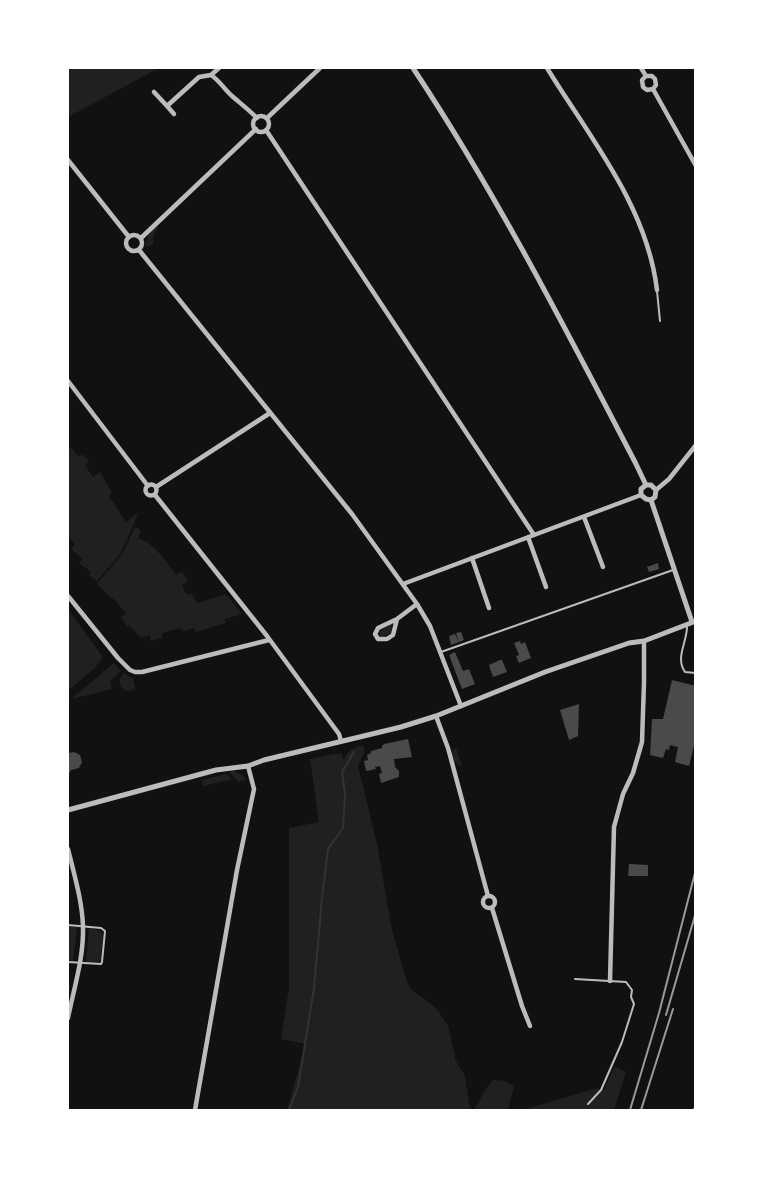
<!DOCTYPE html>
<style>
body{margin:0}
#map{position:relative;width:763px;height:1178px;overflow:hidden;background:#111;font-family:"PT Sans",sans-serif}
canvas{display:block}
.frame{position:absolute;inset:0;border:69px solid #fff;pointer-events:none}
</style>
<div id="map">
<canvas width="763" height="1178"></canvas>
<div class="frame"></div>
</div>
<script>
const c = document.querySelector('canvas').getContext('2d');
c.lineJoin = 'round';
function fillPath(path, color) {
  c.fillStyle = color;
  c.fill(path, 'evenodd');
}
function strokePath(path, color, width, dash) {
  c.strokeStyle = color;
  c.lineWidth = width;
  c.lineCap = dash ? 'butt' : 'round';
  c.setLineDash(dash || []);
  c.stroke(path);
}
fillPath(new Path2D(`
 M68 68H159L68 117Z
 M156 227H158L154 235 153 245 145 247 149 233Z
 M68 446 70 449 72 448 79 457 83 454 89 461 85 465 93 477 100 472 112 493 109 496 126 522 139 512 121 553 97 581 89 575 91 572 79 563 83 559 71 549 75 544 68 536Z
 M135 527 141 530 138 538C155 544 166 561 176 575L182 572 188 581 182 586 187 595 191 593 197 603 226 594 242 614 225 619 226 623 196 632 194 628 183 631 181 628 162 633V638L150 641V635L141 638 129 625 127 626 121 617 126 614 113 598 112 599 97 584 123 553Z
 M68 609 103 657 95 668 68 691Z
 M392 623 391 633 381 637 379 631Z
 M114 663 121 671 110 681 112 689 71 699Z
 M123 673 133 678 135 690 127 691 121 687 119 680Z
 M360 745 364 747V753L358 766 377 844 392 930 406 979 411 989 436 1008 448 1026 456 1061 465 1076 469 1104 472 1110H287L306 1044 281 1039 289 988V828L319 822 310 759 333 754H342L344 762C345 753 352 749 360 745Z
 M456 748 462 766C454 765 453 758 451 752Z
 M234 771 242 775 247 780 238 782 229 772Z
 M226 774 232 779 203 786 202 780Z
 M68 926 77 927 73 961 68 960Z
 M89 928 98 930 103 934 101 959 98 963 86 962Z
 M615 1066 626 1072 614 1110H523L597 1088 603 1091Z
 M493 1080 504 1081 514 1086 508 1110H475V1108L485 1090Z`), '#202020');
strokePath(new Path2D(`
 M289 1110 298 1087 314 988 322 898 328 849 343 828 345 793 342 772 354 752`), '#333', 2);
fillPath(new Path2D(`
 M658 563 659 569 649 572 647 567Z
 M461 632 464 640 459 642 456 633Z
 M455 634 459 642 451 645 449 636Z
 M520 641 521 644 525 642 531 658 519 663 516 656 519 655 514 643Z
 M455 652 463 671 469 669 475 684 462 689 449 655Z
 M500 660H502L507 672 493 677 489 665Z
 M672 680 696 686V737L689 766 675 762 678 747 670 745 669 750 666 749 663 758 650 755 652 719H663Z
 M579 704 578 736 569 740 560 710Z
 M408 739 412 757 394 759 395 767 399 771V777L381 783 379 774 382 773 380 766 375 767 376 769 366 771 364 761 368 760 367 755 371 753V751L382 748V746L384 744Z
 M74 752 80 755 82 762 79 768 71 770 68 775V753Z
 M629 864 648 865V876H628Z`), '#4a4a4a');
strokePath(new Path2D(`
 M657 291 660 321
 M687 627C687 642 675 658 685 672L696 673
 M441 652 673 570
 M68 925 101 928 105 931 102 962 101 964 68 962
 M575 979 626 982 632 990 631 997 634 1004 622 1042 601 1090 588 1104`), '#bcbcbc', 2);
strokePath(new Path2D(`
 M547 68C590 138 647 206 657 290
 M641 68 646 76
 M211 75 219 68
 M646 76 642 80 643 87 647 90 653 89
 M646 76H652L655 79 656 85 653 89
 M653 89 696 166
 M154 92 167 106 199 77 211 75C220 81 224 89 232 96 240 103 249 110 257 118
 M167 106 174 114
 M253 124a8 8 0 1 1 16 0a8 8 0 1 1-16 0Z
 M267 118 320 68
 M266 130 534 535
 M68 160 129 237
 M126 243a8 8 0 1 1 16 0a8 8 0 1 1-16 0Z
 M141 238 256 129
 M139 250 352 514 417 604 430 626 461 706
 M68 381 148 486
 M145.5 490a5.5 5.5 0 1 1 11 0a5.5 5.5 0 1 1-11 0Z
 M156 487 270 413
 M656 490 669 479 696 445
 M155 495 267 636 339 734 341 741
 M584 517 603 567
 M528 537 546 587
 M472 558 489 608
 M403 584 641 495
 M68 596 118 658 130 670 135 672H142L269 640
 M397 619 393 635 387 639H378L375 634 378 628 397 619 417 604
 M436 716 448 748 488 896
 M68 849C74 874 82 900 83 926 84 957 74 988 68 1018
 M483 902a6 6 0 1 1 12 0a6 6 0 1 1-12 0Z
 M492 908 522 1006 530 1026
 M610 981 614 827 623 794 633 773 642 742 644 683V641
 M195 1110 237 870 254 789 248 766
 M695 1110H696`), '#bcbcbc', 4.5);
strokePath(new Path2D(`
 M413 68C496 193 565 328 635 462L646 485
 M646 485H651L656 490 655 497 651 500
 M646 485 641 489V495L646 499 651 500
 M651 500 692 622
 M68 810 216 770 248 766 264 760 401 727 436 716 545 672 629 643 644 641 696 621`), '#bcbcbc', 5);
strokePath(new Path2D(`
 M666 1015 696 912
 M630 1110 659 1013 696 869
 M641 1110 673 1009`), '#9a9a9a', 2);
</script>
